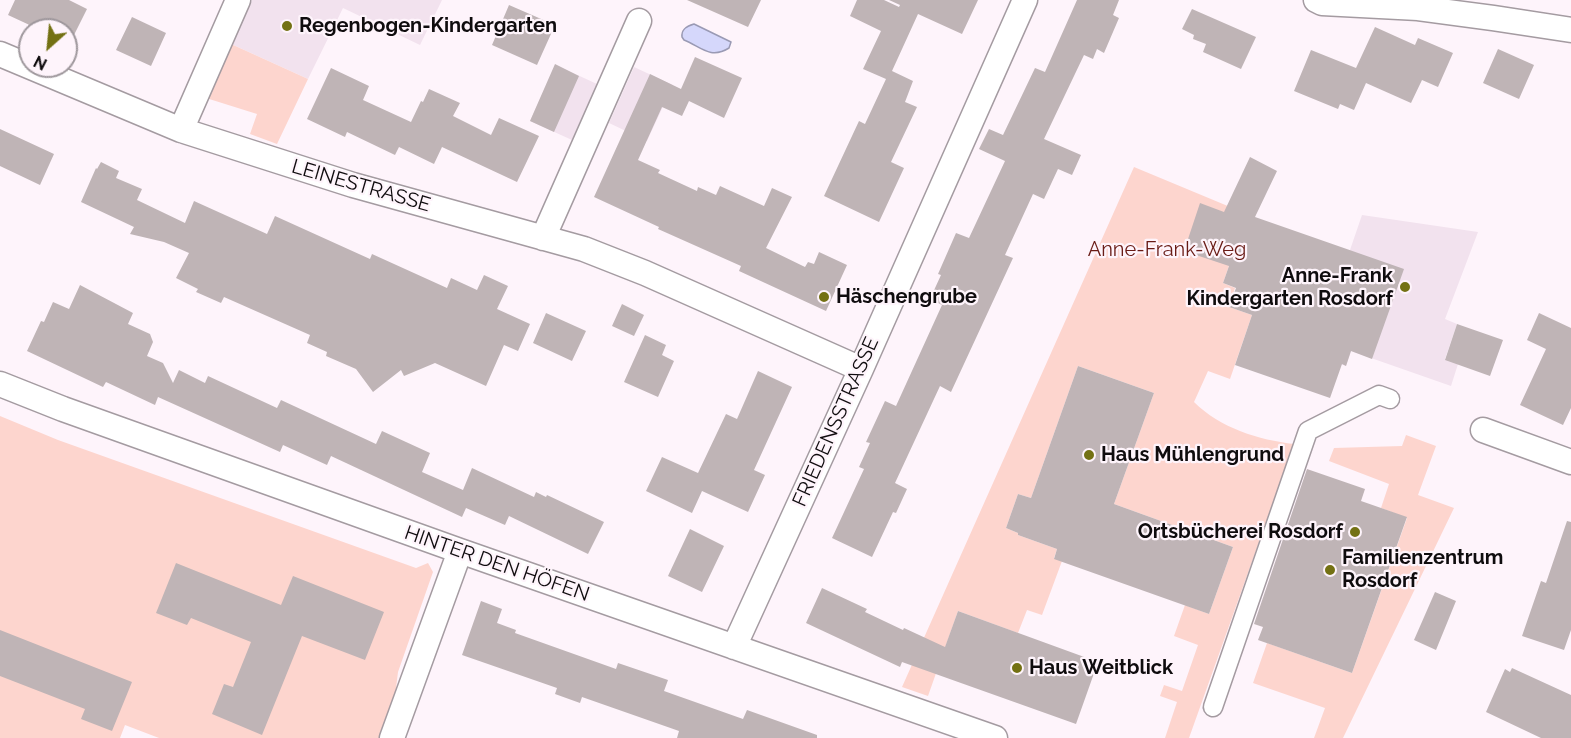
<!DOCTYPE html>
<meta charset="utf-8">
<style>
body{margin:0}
#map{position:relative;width:1571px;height:738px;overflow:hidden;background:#fef4fb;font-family:Raleway,sans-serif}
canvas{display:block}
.north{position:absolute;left:18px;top:18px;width:60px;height:60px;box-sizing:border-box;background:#fef4fb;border:2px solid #9e979c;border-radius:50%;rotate:207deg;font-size:16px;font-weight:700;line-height:24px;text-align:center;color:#0f0c0e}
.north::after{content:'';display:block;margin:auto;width:21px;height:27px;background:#737113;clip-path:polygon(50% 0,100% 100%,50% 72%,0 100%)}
</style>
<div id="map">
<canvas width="1571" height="738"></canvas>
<div class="north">N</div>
</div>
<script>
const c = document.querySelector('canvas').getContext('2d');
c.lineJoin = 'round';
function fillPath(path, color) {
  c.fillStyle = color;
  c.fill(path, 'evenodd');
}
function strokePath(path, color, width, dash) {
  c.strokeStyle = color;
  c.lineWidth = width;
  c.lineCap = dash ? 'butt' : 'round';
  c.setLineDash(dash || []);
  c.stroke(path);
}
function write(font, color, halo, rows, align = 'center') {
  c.font = font + ' Raleway,sans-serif';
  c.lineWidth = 4.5;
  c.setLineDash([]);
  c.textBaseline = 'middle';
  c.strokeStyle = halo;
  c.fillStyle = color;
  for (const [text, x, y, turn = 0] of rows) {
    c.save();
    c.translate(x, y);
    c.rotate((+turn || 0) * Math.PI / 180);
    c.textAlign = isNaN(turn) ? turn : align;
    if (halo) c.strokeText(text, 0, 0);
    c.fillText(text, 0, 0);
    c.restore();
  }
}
fillPath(new Path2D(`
 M252 0H442L420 45 343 8 308 79 231 44Z
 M558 66 597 84 572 140 530 121 546 86Z
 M634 67 673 85 647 141 609 123Z
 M1362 215 1478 232 1445 319 1457 324 1445 359 1458 364 1451 386 1351 351 1346 366 1309 353 1350 250Z`), '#f2e2ee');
fillPath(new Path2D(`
 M231 44 308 79 277 144 250 134 257 114 206 98Z
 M1134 167 1247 214 1223 283 1235 288 1229 307 1252 315 1230 379 1208 371 1194 402C1220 428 1259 440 1294 444L1189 738H1165L1177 702 1160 696 1164 685 1182 691 1198 645 1174 636 1185 605 1209 614 1233 547 1114 504 1154 393 1078 366 1031 498 1018 494 1006 528 1018 533V535L1057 549 1054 558 1062 561 1042 615 1027 610 1018 633 958 611 928 696 902 687Z
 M0 416 58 440 416 568 428 563 433 572 398 672 395 696 380 738H159L125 725 120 738H0Z
 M1406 435 1436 446 1418 495 1454 508 1343 738H1314L1325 708 1253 683 1267 643 1352 673 1407 518 1381 508 1389 484 1329 461 1334 448 1402 446Z`), '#fdd5ce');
const water = new Path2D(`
 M694 24 731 42 729 48C710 60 700 46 684 40L682 37C681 29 687 26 694 24Z`);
fillPath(water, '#d5d7fb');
strokePath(water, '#9a9ab4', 1.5);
fillPath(new Path2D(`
 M15 0H69L87 9 71 41 66 39V30H48L38 25 36 28 8 15Z
 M687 0H761L748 27Z
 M857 0H884L899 7 900 5 889 0H978L962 34 918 14 892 71 913 81 905 102 917 107 891 162 904 168 879 222 824 196 859 121 865 124 886 79 863 69 881 31 850 16Z
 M1077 0H1119L1113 15 1119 18 1104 53 1097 49 1093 59 1084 55 1044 139 1081 155 1072 175 1058 169 1044 199 1033 194 1005 255 1013 258 951 392 940 386 895 483 907 489 896 513 893 512 872 557 832 538 864 469 859 467 870 443 866 442 885 401 896 406 942 305 930 299 941 275 938 274 956 233 969 238 1005 161 979 149 989 129 1003 135 1035 68 1045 72Z
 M509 5 555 25 537 65 492 45Z
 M1192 9 1256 37 1241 69 1203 52 1206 44 1193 39 1194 35 1182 29Z
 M132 17 166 33 151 66 116 50Z
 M1375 27 1415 45 1418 38 1453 53 1438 87 1422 80 1411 103 1366 83 1354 110 1340 104 1338 109 1294 91 1311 50 1356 68Z
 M1498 49 1534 65 1519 99 1483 83Z
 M695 57 742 78 724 118 689 101 682 116 662 107 638 160 660 170 658 173 697 191 698 187 716 195 720 186 764 206 772 188 792 197 766 248 805 267 808 262 814 264 819 252 847 265 826 311 739 271 741 266 658 229 659 227 594 197 650 74 681 89Z
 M555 64 579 76 554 132 530 121Z
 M331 68 369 86 363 100 411 122 421 101 423 102 429 89 460 103 453 116 491 135 499 118 539 136 517 182 442 147 434 164 399 147 395 155 347 132 345 137 307 119Z
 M0 129 54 154 40 185 0 166Z
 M1250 157 1277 171 1255 217 1404 269 1372 359 1351 351 1346 366 1342 364 1330 398 1235 365 1252 315 1229 307 1236 288 1223 283 1229 266 1184 251 1200 203 1224 212Z
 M101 162 119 171 116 178 142 189 137 200 185 223 194 201 267 234 275 216 370 259 372 254 447 288 451 278 477 290 484 275 508 286 497 309 530 324 518 351 504 345 486 386 435 363 404 376 401 370 373 392 356 369 326 356 327 352 307 343 310 335 224 297 221 303 196 292 198 289 176 278 189 253 164 242 130 234 134 227 81 202 96 168 97 169Z
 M80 285 133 313 128 324 150 334 153 342 147 356 163 363 173 383 179 370 205 383 208 376 277 408 281 400 376 444 382 431 430 453 422 472 463 490 472 468 534 497 536 492 546 497 547 495 604 522 588 554 509 516 505 525 466 508 462 517 331 456 327 465 283 445 280 452 158 397 155 405 106 382 103 387 27 351 41 321 44 322 53 302 69 309Z
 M622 304 644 315 634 336 612 326Z
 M546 313 586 331 572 361 533 343Z
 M1539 313 1571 328V408L1563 425 1520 405 1546 349 1527 340Z
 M1457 324 1503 340 1490 376 1445 360Z
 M645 335 666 345 662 355 674 361 658 397 624 382Z
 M1078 366 1154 393 1114 504 1233 547 1209 614 1054 559 1057 549 1018 535V533L1006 528 1018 494 1031 498Z
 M758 371 792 387 754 470 765 475 748 512 702 491 692 513 646 491 662 457 698 473 726 414 737 419Z
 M1307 469 1365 489 1361 501 1407 517 1352 673 1258 640 1263 627 1254 624Z
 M1567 521 1571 522V630L1564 650 1522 636 1541 581 1546 583Z
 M690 529 724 546 702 592 668 576Z
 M176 563 281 605 293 576 384 612 365 660 302 636 262 735 212 714 224 684 233 687 251 642 191 618 187 625 156 613Z
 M822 588 867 609 865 612 903 630 904 628 945 647 958 611 1098 662 1076 724 902 662 900 667 806 623Z
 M1435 592 1456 601 1436 650 1414 640Z
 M481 601 502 609 497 623 516 630 515 633 616 669 618 663 668 680 664 691 743 719 747 710 817 735V738H677L679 731 582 697 580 703 555 694 557 688 462 655Z
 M0 630 132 682 112 731 81 719 85 709 0 676Z
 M1512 668 1571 695V738H1541L1486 712 1505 669 1510 672Z`), '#bfb4b6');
const pedestrian = new Path2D(`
 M1213 707 1308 431 1379 395 1390 399`);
const minor = new Path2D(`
 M1316 0 1322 3 1418 8 1493 18 1571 30
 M0 54 181 130 353 185 584 249 645 273 861 369
 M181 130 238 0
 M543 238 639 21
 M0 384 63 409 460 551 995 738
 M1483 430 1571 462
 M734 647 861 369 1025 0
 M392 738 460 551`);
strokePath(pedestrian, '#a49ba1', 21);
strokePath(minor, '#a49ba1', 27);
strokePath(pedestrian, '#fff', 18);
strokePath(minor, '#fff', 24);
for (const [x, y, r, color] of [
 [287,26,6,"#737113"],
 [1405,287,6,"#737113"],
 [824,297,6,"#737113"],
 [1089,455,6,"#737113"],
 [1355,532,6,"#737113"],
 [1330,570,6,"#737113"],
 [1017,668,6,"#737113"]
]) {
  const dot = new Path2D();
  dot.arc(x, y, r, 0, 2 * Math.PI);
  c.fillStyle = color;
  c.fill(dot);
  strokePath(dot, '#fef4fb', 2);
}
write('bold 20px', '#0f0c0e', '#fef4fb', [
 ["Regenbogen-Kindergarten",299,26],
 ["Anne-Frank",1393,276,"right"],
 ["Kindergarten Rosdorf",1393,299,"right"],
 ["Häschengrube",836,297],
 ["Haus Mühlengrund",1101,455],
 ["Ortsbücherei Rosdorf",1343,532,"right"],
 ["Familienzentrum",1342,558],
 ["Rosdorf",1342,581],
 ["Haus Weitblick",1029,668]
], 'left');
write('20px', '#0f0c0e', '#fef4fb', [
 ["LEINESTRASSE",361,186,16],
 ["FRIEDENSSTRASSE",836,422,-66],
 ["HINTER DEN HÖFEN",497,564,19]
]);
write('20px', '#691b15', '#fef4fb', [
 ["Anne-Frank-Weg",1167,250]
]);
</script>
